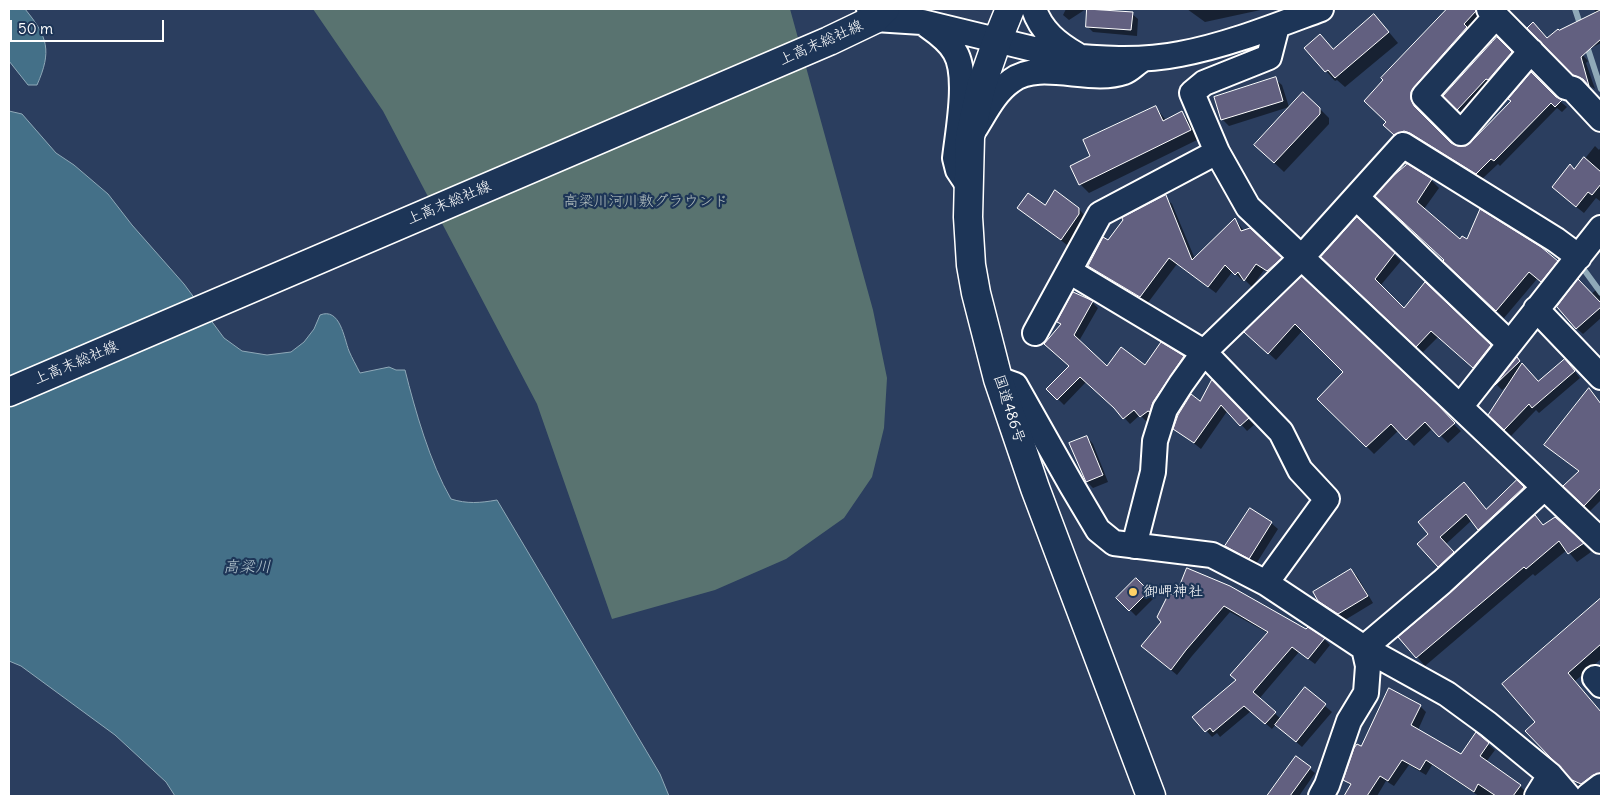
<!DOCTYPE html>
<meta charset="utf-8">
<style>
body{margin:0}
#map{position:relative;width:1610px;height:805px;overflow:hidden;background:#2b3e5f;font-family:Delius,sans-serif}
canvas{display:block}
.frame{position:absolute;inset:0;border:10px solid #fff;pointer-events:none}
.scale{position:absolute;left:10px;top:20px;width:154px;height:22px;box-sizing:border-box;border:2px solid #fff;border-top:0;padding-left:6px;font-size:15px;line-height:18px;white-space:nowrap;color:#fff;-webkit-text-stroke:4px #1d3557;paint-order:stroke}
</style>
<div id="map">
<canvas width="1610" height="805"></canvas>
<div class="frame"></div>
<div class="scale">50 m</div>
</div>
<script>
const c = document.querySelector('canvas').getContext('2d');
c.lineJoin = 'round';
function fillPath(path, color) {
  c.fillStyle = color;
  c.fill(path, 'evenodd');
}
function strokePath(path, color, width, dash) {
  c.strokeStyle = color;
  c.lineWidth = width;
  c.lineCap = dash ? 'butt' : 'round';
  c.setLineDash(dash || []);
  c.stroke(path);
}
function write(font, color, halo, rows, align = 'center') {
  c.font = font + ' Delius,"Klee One",sans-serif';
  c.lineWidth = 4.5;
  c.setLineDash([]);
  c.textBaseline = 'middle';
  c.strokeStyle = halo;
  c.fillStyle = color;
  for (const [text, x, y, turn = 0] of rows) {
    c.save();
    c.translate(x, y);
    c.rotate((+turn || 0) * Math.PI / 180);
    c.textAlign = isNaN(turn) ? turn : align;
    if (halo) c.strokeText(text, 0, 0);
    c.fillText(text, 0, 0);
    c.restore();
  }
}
fillPath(new Path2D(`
 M313 9H790L873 310 887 378 884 428 872 477 844 518 786 559 715 590 612 619 537 404 383 111Z`), '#597370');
const water = new Path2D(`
 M9 9H25C48 37 52 51 37 85H28L9 61Z
 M9 111 22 114 56 153 74 165 108 194 132 225 184 284 224 338 242 351 267 355 291 352 304 342 314 329 320 315C340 307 344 338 349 351 352 358 356 365 360 373L389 367 396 370H405C415 410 430 463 451 499 467 504 480 503 497 500L660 774 669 796H175L166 782 115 735 21 666 9 661Z`);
fillPath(water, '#447088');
strokePath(water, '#8fa9b8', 1);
fillPath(new Path2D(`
 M1066 9H1086L1069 20 1063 15Z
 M1088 9 1131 13 1138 19 1137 36 1093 32 1087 26Z
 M1187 9H1265L1205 22Z
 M1448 9H1476L1481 14V17L1416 100V106L1420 113 1451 144 1458 148 1466 147 1556 98 1567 107 1562 112 1557 108 1500 166 1498 164 1482 179 1417 139 1410 136 1401 140 1385 125 1387 122 1385 80 1383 78Z
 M1594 9H1601V43L1581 53 1588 61 1586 63 1595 89 1581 80 1529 28 1547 40 1559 32 1596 14Z
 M1383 25 1398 43 1345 87 1337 80 1335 81 1306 48 1320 36 1334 50Z
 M1497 39 1517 59 1464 115 1445 95Z
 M1275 79 1282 85 1289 107 1229 126 1222 119Z
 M1156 108 1166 120 1182 113 1190 122 1199 139 1089 193 1080 184 1092 157Z
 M1319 108 1329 118V124L1284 172 1265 154Z
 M1595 146 1599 150 1601 147V199L1600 201 1596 198 1584 213 1560 194 1575 171Z
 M1408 165 1431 180 1439 188 1424 209 1460 241H1467L1557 262 1564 269 1549 289 1537 279 1504 318 1445 260 1384 204Z
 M1165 197 1172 204 1195 259 1235 219 1244 231 1250 229 1288 266 1275 278 1264 270 1252 287 1245 280 1243 281 1233 271 1216 293 1177 264 1147 304 1096 273 1089 266 1108 242Z
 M1045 206 1079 209 1085 216V221L1067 245 1019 208Z
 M1357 219 1401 261 1380 286 1404 310 1425 284 1497 352 1480 373 1438 337 1423 352 1322 257Z
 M1302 278 1461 431 1448 443 1433 428 1414 446 1399 430 1374 454 1319 399 1344 372 1303 330 1276 360 1253 339Z
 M1601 286V318L1583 334 1576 328 1591 294Z
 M1074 293 1092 302 1098 308 1079 341 1107 368 1146 366 1162 344 1183 357 1189 363 1155 416 1147 422 1140 415 1130 424 1117 410 1086 382 1064 405 1048 389 1070 367 1062 326 1058 322Z
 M1517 359 1538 382 1571 367 1580 378 1539 413 1536 410 1511 436 1490 415 1509 384 1502 390 1497 385Z
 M1212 382 1254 425 1247 431 1228 410 1201 449 1175 428 1201 402Z
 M1595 396 1601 404V500L1590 511 1565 486 1580 472 1552 450Z
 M1087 437 1093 444 1108 482 1093 488 1087 482Z
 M1517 482 1530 494 1486 535 1472 520 1446 544 1459 559 1446 572 1439 566 1430 534 1464 484 1486 510Z
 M1250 509 1271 523 1278 529 1256 564 1233 552 1227 546Z
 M1535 517 1544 526 1555 518 1591 552 1577 562 1567 550 1535 576 1533 574 1425 666 1400 637 1452 593Z
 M1187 569 1324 639 1330 645 1315 664 1299 652 1259 699 1281 719 1305 689 1332 712 1302 747 1276 724 1272 729 1251 711 1220 737 1217 733 1212 737 1194 717 1238 680 1268 633 1230 612 1192 656 1177 675 1149 652Z
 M1350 570 1357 576 1373 603 1345 620 1326 607 1319 600Z
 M1136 580 1154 598 1136 616 1118 598Z
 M1601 600V659L1575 681 1601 713V773L1599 774 1601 778 1582 788 1573 779 1537 722 1503 684Z
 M1420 706 1426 712 1418 730 1461 756 1476 734 1495 750 1486 762 1520 786 1526 792 1524 796H1479L1432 765 1426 775 1409 765 1394 786 1386 781 1377 796H1345L1351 786 1345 780 1362 748Z
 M1296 758 1315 773 1299 796H1267Z`), '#0007');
strokePath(new Path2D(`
 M1575 9 1581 27
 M1586 43 1601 89
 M1581 263 1582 267 1601 293`), '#8fa9b8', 6);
const building = new Path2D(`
 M1087 9 1133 12 1131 30 1086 27Z
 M1447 9H1476V11L1464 24 1467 27 1414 87 1411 92V99L1414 106 1451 143 1458 146H1466L1471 142 1511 101 1508 99 1531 72 1556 97 1562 100 1555 107 1551 103 1494 161 1491 159 1476 174 1410 133 1404 131 1394 135 1383 125 1386 122 1364 101 1383 80 1381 78Z
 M1601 10V39L1581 57 1589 86 1583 79 1573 75 1527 28 1533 22 1547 38 1558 29 1559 30Z
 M1374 14 1389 32 1335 78 1328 70 1325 72 1304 48 1320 34 1333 49Z
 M1497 37 1512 52 1488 80 1486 79 1457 110 1443 96 1492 42Z
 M1276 77 1283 101 1221 120 1214 97Z
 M1303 92 1320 108V114L1274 163 1254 145Z
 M1156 106 1163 121 1182 111 1191 130 1079 185 1070 166 1090 156 1083 140Z
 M1584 157 1601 172V184L1592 195 1588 192 1576 207 1552 187 1570 164 1574 169Z
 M1406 163 1432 179 1417 202 1460 239 1462 236 1467 239 1480 209 1541 247 1558 261 1541 282 1529 272 1496 311 1443 261 1444 260 1375 196 1393 176 1406 165Z
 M1055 190 1079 208V214L1061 240 1017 208 1028 193 1045 205Z
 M1166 195 1192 260 1235 218 1241 231 1250 228 1282 258 1267 271 1256 264 1244 281 1238 272 1235 275 1225 265 1208 287 1169 258 1140 297 1088 266 1103 237 1108 240 1123 220 1122 218Z
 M1357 217 1395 253 1375 279 1404 308 1425 282 1491 345 1473 368 1431 331 1416 347 1321 257Z
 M1302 276 1438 405 1455 423 1439 437 1425 422 1406 440 1391 424 1366 447 1317 399 1343 372 1295 324 1268 354 1244 332Z
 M1578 279 1601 303V307L1576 329 1557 307Z
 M1073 292 1093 301 1074 335 1107 366 1121 347 1145 365 1161 342 1184 356 1153 402 1150 412 1148 411 1140 417 1134 410 1123 419 1114 408 1080 377 1057 400 1046 389 1069 366 1044 344 1061 324 1057 322Z
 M1517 357 1520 361 1495 385Z
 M1565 359 1575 371 1532 408 1529 404 1504 430 1488 415 1522 363 1538 381Z
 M1212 380 1249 418 1240 426 1221 405 1194 443 1173 429 1178 415 1191 394 1200 401Z
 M1589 388 1601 404V488L1584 506 1563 486 1579 471 1544 445Z
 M1087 436 1103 475 1086 482 1069 443Z
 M1517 480 1524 487 1478 530 1466 514 1440 537 1454 552 1438 567 1417 544 1428 534 1418 522 1464 482 1486 509Z
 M1250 508 1272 522 1249 559 1225 546Z
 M1535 515 1543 525 1555 517 1584 543 1568 554 1559 541 1526 569 1524 567 1416 658 1398 637 1451 592Z
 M1187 568 1230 586 1306 629 1308 627 1325 638 1308 659 1292 647 1253 692 1276 712 1265 724 1244 706 1213 732 1210 728 1205 732 1192 717 1236 680 1230 675 1268 632 1224 606 1186 650 1171 670 1141 646 1161 622 1157 617 1169 593 1175 596Z
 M1351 569 1368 596 1338 614 1318 601 1313 592Z
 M1136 578 1149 591 1129 611 1116 598Z
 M1601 598V644L1568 673 1601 712V773L1593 775 1581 784 1572 780 1525 731 1535 722 1502 684Z
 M1305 687 1326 704 1296 742 1275 725Z
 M1389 688 1421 705 1411 725 1461 754 1476 732 1489 743 1480 756 1521 785 1513 796H1496L1478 784 1474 792 1426 760 1420 770 1402 760 1388 781 1380 776 1367 796H1344L1351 784 1343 780 1354 748 1357 744 1361 746Z
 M1296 756 1311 767 1290 796H1267Z`);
fillPath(building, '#626080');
strokePath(building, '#fff', 1);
const minor = new Path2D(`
 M869 9 875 19 922 22 1058 55C1097 59 1141 62 1180 54 1228 45 1275 26 1321 9
 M1034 9C1041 31 1058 44 1077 55
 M1489 9 1566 87 1573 89 1601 119
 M1496 16 1424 96 1461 133 1531 51
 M928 26C938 33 949 41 955 52 969 75 958 131 955 158L958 170 968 185
 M1277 26 1269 57 1204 83 1192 93 1217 152 1248 207 1460 407
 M974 130C985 113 994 93 1011 81 1039 59 1091 84 1124 72 1130 70 1135 64 1140 61
 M1357 198 1509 343
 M1601 228 1460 407 1601 541
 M1069 271 1204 352 1281 432 1300 470 1327 499 1266 583
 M1536 309 1601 377
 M1035 333 1100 214 1217 152
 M998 379 1015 385 1072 486 1098 530 1114 543 1212 555 1266 583 1364 648 1447 694 1488 724 1550 775 1568 796
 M1134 546 1153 472 1155 441 1165 409 1181 384 1204 352 1302 257 1403 145 1556 240 1579 257
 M1364 648 1442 582 1544 488
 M1595 678 1601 685
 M1321 796 1327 785 1349 721 1366 693 1368 666 1364 648
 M1537 796 1550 775
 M1588 796 1601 786`);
const major = new Path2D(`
 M9 392 829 41 875 19 885 9`);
const highway = new Path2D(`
 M1010 9 997 41 981 87 970 137 968 217 971 265 976 293 998 379 1035 488 1151 796`);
strokePath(minor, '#fff', 28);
strokePath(major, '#fff', 31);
strokePath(highway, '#fff', 31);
strokePath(minor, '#1d3557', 24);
strokePath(major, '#1d3557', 28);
strokePath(highway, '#1d3557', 28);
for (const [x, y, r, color] of [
 [1133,592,5,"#ffd166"]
]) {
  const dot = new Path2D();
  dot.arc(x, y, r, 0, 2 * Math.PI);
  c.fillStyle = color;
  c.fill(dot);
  strokePath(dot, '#1d3557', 2);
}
write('15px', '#fff', '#1d3557', [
 ["上高末総社線",821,43,-24],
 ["上高末総社線",449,203,-23],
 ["上高末総社線",76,363,-23],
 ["国道486号",1009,409,72]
]);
write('15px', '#b4c0bf', '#1d3557', [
 ["高梁川河川敷グラウンド",646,202]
]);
write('15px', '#fff', '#1d3557', [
 ["御岬神社",1143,592]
], 'left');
write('italic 16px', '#b4c6cf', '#1d3557', [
 ["高梁川",247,567]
]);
</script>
